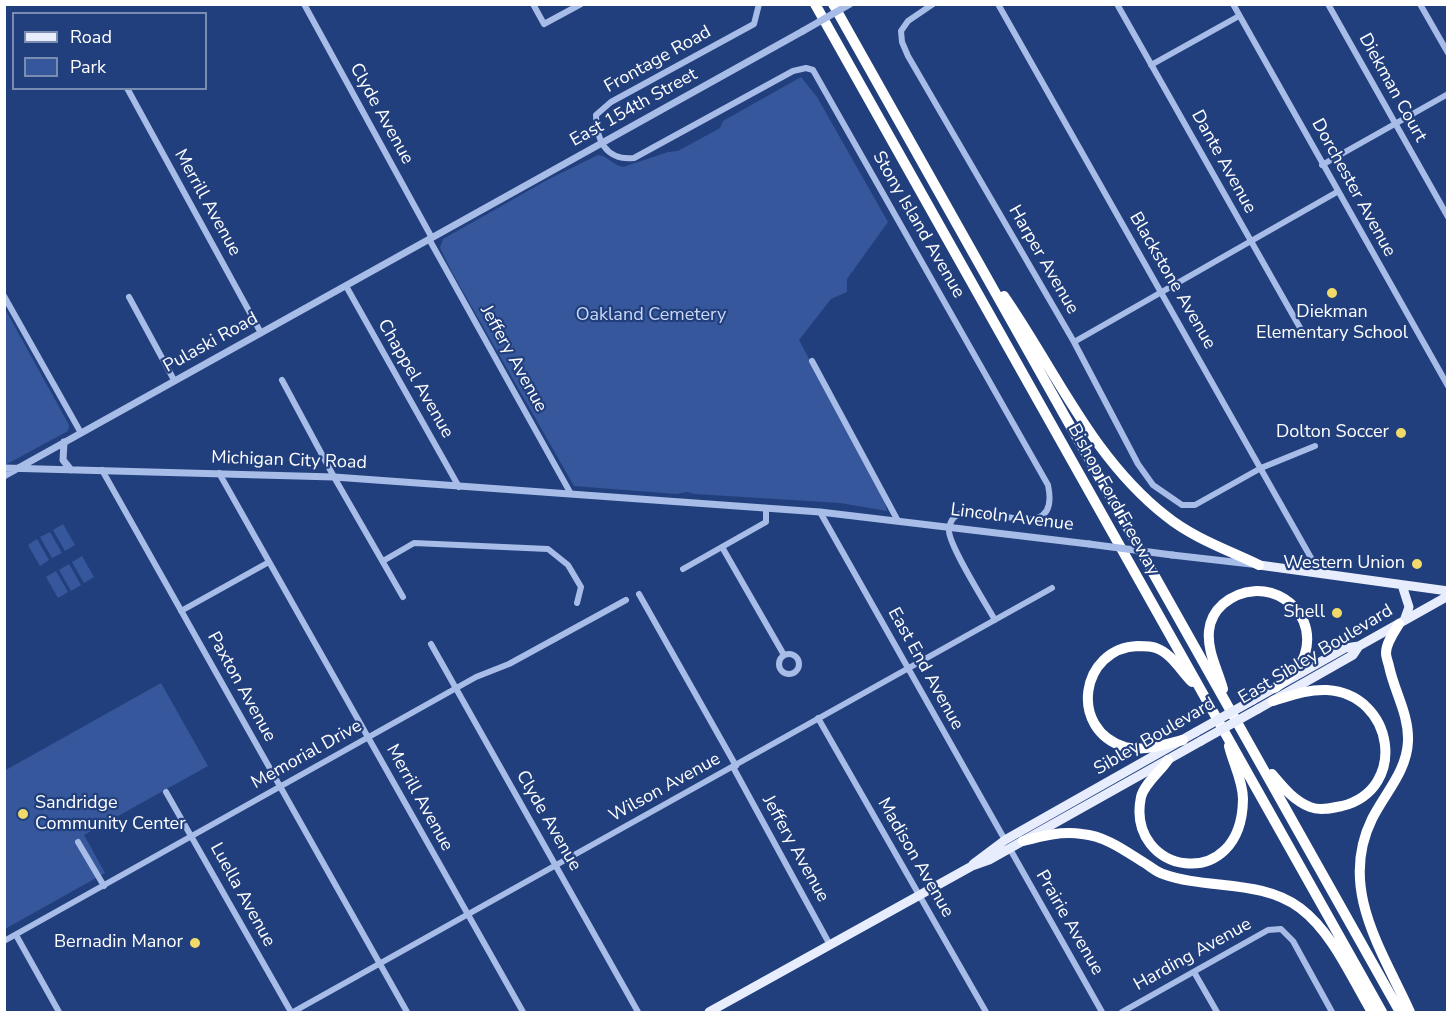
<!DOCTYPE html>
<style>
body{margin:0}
#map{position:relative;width:1452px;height:1017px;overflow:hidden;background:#223f7d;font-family:"Nunito Sans",sans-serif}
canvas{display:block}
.frame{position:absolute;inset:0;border:6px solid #fff;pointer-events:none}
.legend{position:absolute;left:12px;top:12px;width:195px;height:78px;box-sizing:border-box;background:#223f7d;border:2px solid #7a8cb1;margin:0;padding:8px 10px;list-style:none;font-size:18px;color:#fff}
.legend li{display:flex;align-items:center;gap:12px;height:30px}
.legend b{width:30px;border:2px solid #7a8cb1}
</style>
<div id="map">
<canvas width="1452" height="1017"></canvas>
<div class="frame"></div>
<ul class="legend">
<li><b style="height:8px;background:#e8edfd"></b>Road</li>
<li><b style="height:16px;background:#36579b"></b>Park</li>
</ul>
</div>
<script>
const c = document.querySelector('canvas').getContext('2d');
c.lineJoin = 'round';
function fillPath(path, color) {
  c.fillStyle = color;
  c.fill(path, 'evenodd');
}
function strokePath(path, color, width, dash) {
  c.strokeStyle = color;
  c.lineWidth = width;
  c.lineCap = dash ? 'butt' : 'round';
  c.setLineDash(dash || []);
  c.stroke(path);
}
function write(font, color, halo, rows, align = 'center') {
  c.font = font + ' "Nunito Sans",sans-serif';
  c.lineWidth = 4.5;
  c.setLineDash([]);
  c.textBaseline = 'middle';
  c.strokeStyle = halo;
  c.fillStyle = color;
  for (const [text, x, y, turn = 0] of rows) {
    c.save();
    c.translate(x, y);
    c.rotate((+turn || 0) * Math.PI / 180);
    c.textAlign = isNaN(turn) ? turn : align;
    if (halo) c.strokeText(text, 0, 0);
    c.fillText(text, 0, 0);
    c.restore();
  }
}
fillPath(new Path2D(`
 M801 77 817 97 888 222 847 279V292L831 299 799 340 885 502 887 511 840 503 695 494 687 492 676 494 574 486 453 274 440 248 443 239 549 179 598 155C608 156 613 165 623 167L668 152 678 151 720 128 723 121Z
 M4 307 69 425 68 431 5 465Z
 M63 524 75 545 65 551 53 530Z
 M50 532 62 553 52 558 40 537Z
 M37 539 49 560 40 566 28 545Z
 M82 556 94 577 84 583 72 562Z
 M69 564 81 585 71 591 59 570Z
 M56 571 68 592 58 598 46 577Z
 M161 683 208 766 84 835 105 873 5 929 4 771Z`), '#36579b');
strokePath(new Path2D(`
 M304 4 432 238
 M533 4 544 24 581 4
 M759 4 754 24 611 102 596 115C596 140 606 161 634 158L793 71 806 68 813 70 1048 485C1064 561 953 479 949 530 948 544 986 604 995 620
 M933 4 908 21 901 31 902 42 908 56 1074 342 1138 464 1153 485 1182 505H1195L1261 468 1315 446
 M998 4 1319 572
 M1117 4 1303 333
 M1233 4 1448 386
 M1328 4 1448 217
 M1420 4 1448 53
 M1151 65 1239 16
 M127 88 261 333
 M1322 165 1448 94
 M429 239 571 494
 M346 286 459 487
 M4 296 81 433
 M129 297 174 380
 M1074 342 1337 192
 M812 361 898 521
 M282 380 334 477 403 597
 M102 470 407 1012
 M219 473 523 1012
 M820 512 1005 840
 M722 547 784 655
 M383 561 414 543 548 549 568 565 581 587 577 603
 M683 569 766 522V509
 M639 594 736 766
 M181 611 269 562
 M431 644 638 1012
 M779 664a10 10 0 1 1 20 0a10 10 0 1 1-20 0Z
 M818 718 986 1012
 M733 767 830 945
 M166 792 291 1012
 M78 842 104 886
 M1010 849 1102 1012
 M16 935 59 1012
 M4 941 476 677 509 664 626 600
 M1194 972 1217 1012
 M293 1012 1052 588
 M1122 1012 1268 930 1281 929 1293 941 1332 1012`), '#a7bce6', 6);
strokePath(new Path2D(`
 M64 442 63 460 71 470
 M4 468 334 477 820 512 1089 544
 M4 476 803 31
 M1172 555 1251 564`), '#a7bce6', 7);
strokePath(new Path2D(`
 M1259 565 1448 591
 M1402 585 1409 607 1404 621
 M1253 700 1345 648 1359 646
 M1258 709 1353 655 1359 646 1448 596
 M973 864 1005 840 1196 732
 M709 1012 972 866 989 860 1201 741`), '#e8edfd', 9);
strokePath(new Path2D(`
 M815 4 1382 1012
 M833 4 1400 1012
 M1004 296C1056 371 1092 458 1166 516 1193 538 1228 550 1259 565
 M1399 624C1394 632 1386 643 1386 653 1386 657 1388 662 1389 666 1394 691 1409 714 1408 741 1407 771 1385 793 1372 819 1338 888 1382 950 1410 1012
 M1223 689C1218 670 1207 652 1209 631 1210 621 1215 611 1223 604 1262 571 1319 606 1305 654 1301 668 1286 679 1275 688
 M1183 740C1165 744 1144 752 1125 747 1068 730 1080 648 1138 646 1143 646 1151 646 1156 648 1171 653 1181 671 1192 682
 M1168 760C1160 772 1144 784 1141 797 1125 874 1242 896 1243 799 1243 781 1233 763 1229 746
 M1272 774C1283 787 1293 800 1310 807 1320 811 1332 808 1342 806 1409 789 1394 694 1327 690 1308 689 1290 696 1273 701
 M1023 841C1042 836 1061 831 1082 834 1105 836 1124 850 1143 862 1150 866 1156 872 1163 874 1207 890 1261 879 1300 908 1333 933 1351 977 1372 1012`), '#fff', 10);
strokePath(new Path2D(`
 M803 31 850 4
 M1089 544 1172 555`), '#a7bce6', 7);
strokePath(new Path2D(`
 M1196 732 1253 700
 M1201 741 1258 709`), '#e8edfd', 9);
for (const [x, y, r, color] of [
 [1332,293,6,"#f1da69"],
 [1401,433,6,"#f1da69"],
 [1417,564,6,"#f1da69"],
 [1337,613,6,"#f1da69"],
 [23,814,6,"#f1da69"],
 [195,943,6,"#f1da69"]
]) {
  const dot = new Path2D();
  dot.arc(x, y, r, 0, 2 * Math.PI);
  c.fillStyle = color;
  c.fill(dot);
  strokePath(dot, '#223f7d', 2);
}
write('18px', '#fff', '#223f7d', [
 ["Frontage Road",658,60,-29],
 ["Diekman Court",1392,88,61],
 ["East 154th Street",634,108,-29],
 ["Clyde Avenue",381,114,61],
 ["Dante Avenue",1223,162,61],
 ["Dorchester Avenue",1353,188,61],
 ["Merrill Avenue",207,203,61],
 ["Stony Island Avenue",918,225,60],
 ["Harper Avenue",1043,260,60],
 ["Blackstone Avenue",1172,281,60],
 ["Pulaski Road",211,343,-29],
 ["Jeffery Avenue",513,359,61],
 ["Chappel Avenue",415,379,60],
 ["Michigan City Road",289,461,2],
 ["Bishop Ford Freeway",1113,500,61],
 ["Lincoln Avenue",1012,518,7],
 ["East Sibley Boulevard",1316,655,-31],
 ["East End Avenue",925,669,61],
 ["Paxton Avenue",241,687,61],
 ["Sibley Boulevard",1155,737,-30],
 ["Memorial Drive",307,755,-29],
 ["Wilson Avenue",665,788,-29],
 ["Merrill Avenue",419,798,61],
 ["Clyde Avenue",548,821,60],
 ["Jeffery Avenue",795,849,61],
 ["Madison Avenue",915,858,60],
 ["Luella Avenue",242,895,61],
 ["Prairie Avenue",1069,923,60],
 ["Harding Avenue",1193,955,-29]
]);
write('18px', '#fff', '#223f7d', [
 ["Diekman",1332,313,"center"],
 ["Elementary School",1332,334,"center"],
 ["Dolton Soccer",1389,433],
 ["Western Union",1405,564],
 ["Shell",1325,613],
 ["Sandridge",35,804,"left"],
 ["Community Center",35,825,"left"],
 ["Bernadin Manor",183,943]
], 'right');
write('18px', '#cad8f5', '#223f7d', [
 ["Oakland Cemetery",651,316]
]);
</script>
